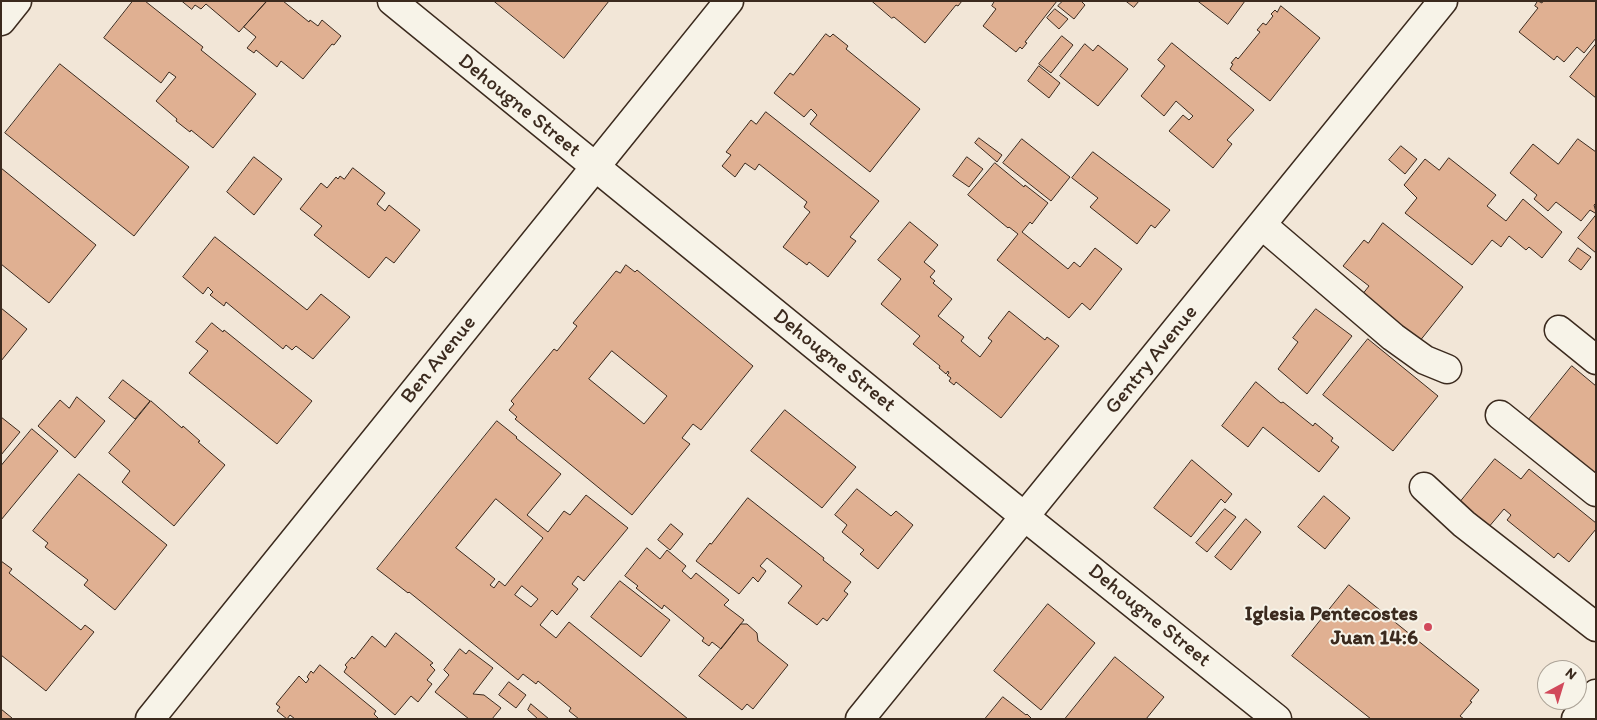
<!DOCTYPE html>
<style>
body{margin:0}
#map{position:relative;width:1597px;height:720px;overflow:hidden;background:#f2e6d7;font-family:Itim,sans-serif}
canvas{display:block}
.frame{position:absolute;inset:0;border:2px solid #3b2a1e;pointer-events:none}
.north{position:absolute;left:1537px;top:660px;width:50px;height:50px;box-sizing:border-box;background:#f7f3e8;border:1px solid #aca397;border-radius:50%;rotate:39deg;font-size:14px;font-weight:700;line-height:20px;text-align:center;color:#3b2a1e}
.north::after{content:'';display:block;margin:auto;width:18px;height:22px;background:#d1495b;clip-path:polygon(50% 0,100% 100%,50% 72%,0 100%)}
</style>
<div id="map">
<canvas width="1597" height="720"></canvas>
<div class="frame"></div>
<div class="north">N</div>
</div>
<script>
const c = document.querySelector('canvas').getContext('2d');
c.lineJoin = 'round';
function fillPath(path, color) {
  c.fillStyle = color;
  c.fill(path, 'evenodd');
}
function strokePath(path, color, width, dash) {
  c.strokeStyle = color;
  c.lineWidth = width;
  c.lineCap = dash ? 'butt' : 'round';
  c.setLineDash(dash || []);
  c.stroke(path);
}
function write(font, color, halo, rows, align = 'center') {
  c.font = font + ' Itim,sans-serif';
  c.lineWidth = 4;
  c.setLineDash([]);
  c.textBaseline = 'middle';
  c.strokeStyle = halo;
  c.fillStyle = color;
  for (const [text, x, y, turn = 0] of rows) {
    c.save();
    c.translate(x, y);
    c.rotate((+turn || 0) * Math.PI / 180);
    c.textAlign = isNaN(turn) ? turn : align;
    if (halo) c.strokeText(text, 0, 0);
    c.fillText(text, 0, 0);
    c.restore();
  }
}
const building = new Path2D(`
 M133 1H145L203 47 201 50 256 94 213 148 191 130 190 132 176 121 177 119 156 101 176 77 169 72 161 83 104 38Z
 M182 1H267L239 32 206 4 201 9 195 5 192 9Z
 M267 1H283L309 22 310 20 318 26 322 20 341 36 334 45 332 44 303 79 281 61 277 67 256 50 254 53 247 48 256 37 244 27Z
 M494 1H609L564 58Z
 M872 1H962L958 6 956 5 925 43 894 17 892 18Z
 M995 1H1057L1025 42 1027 43 1022 49 1020 47 1016 52 983 26 996 9 992 6Z
 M1063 1H1081L1085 5 1074 19 1058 6Z
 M1126 1H1139L1134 7Z
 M1198 1H1245L1228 24Z
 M1538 1 1542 3 1543 1H1596V38L1584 53 1577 47 1564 62 1557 56 1554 60 1519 32 1538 8 1535 6Z
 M1281 6 1320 38 1270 101 1230 69 1233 64 1231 63 1236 57 1238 59 1260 32 1257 30 1263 23 1266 25 1273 16 1271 14 1275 10 1277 12Z
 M1055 9 1068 19 1059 29 1047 18Z
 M826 34 830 37 833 34 848 46 846 49 920 109 870 172 810 124 817 115 811 109 804 117 774 93 790 73 793 75Z
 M1062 36 1073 45 1051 73 1039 64Z
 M1172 43 1254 110 1227 140 1232 144 1213 168 1169 131 1183 115 1189 120 1193 116 1176 101 1164 116 1141 96 1165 66 1158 60Z
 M1085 44 1093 51 1098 45 1128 69 1098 106 1060 76Z
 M1596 44V98L1570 77Z
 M60 64 189 167 134 236 5 133Z
 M1039 66 1060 83 1049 98 1028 81Z
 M766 112 879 201 850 237 856 241 828 277 809 262 807 265 783 247 810 212 804 207 807 202 759 164 755 170 745 163 735 177 722 166 731 155 726 152 751 120 756 124Z
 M979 138 1002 155 997 162 975 143Z
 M1022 139 1070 177 1051 201 1003 163Z
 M1578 139 1596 152V203L1594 205 1596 212 1595 213 1590 210 1581 221 1556 202 1548 211 1534 199 1537 195 1510 173 1533 144 1558 164Z
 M1401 146 1417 159 1405 174 1389 160Z
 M1093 152 1170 210 1155 228 1151 225 1137 244 1090 207 1098 198 1072 178Z
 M254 157 282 179 254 215 227 192Z
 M967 157 983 169 969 187 953 176Z
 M1449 158 1496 195 1487 206 1506 221 1523 199 1562 232 1542 258 1529 247 1526 250 1509 236 1501 247 1492 240 1472 265 1405 213 1417 198 1404 185 1425 159 1439 170Z
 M995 163 1024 187 1025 185 1048 203 1032 224 1030 222 1022 232 1068 269 1074 262 1080 267 1095 248 1122 269 1090 310 1082 303 1069 318 997 260 1018 234 1009 227 1008 228 968 195Z
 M1 168 96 245 49 303 1 264Z
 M353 168 385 193 377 204 385 211 389 205 420 230 394 263 386 257 369 278 314 235 322 226 300 209 321 183 327 188 336 177 338 179 340 176 344 179Z
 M1596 215V253L1578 238Z
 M910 222 938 245 924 262 935 271 930 277 935 281 933 283 952 299 938 316 964 337 961 341 980 357 992 341 988 338 1009 311 1045 340 1047 337 1059 346 1001 418 956 382 954 385 949 381 951 378 947 375 949 373 948 371 946 374 939 368 940 366 913 344 920 336 881 304 901 279 878 260Z
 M1383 223 1463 287 1415 347 1358 300 1369 286 1343 266 1364 240 1368 243Z
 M215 237 307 310 321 294 350 317 313 359 296 346 292 350 286 345 283 349 226 302 224 306 210 295 213 292 208 287 203 294 183 277Z
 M1578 248 1591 257 1581 270 1569 261Z
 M626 265 635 272 637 270 753 366 701 430 693 424 682 438 690 444 632 515 515 419 517 417 509 410 514 404 511 401 554 349 557 351 577 326 573 323 616 271 620 273ZM612 351 667 396 644 424 589 379Z
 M1 308 27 329 1 361Z
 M1316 309 1352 336 1307 394 1278 369 1298 342 1293 338Z
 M212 323 223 332 224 330 312 401 277 444 189 373 208 351 196 342Z
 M1368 339 1438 396 1393 451 1323 395Z
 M1572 366 1596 386V487L1522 428Z
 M123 380 150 401 135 419 109 398Z
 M1256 382 1281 403 1283 402 1313 426 1315 423 1333 438 1331 441 1339 447 1319 472 1263 427 1248 447 1222 426Z
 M77 397 105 421 75 458 38 426 60 400 69 408Z
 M151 401 182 428 183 426 200 441 198 442 225 465 174 526 122 482 130 471 109 453Z
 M785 410 856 467 822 508 751 451Z
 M1 417 20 432 1 455Z
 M497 421 517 437 516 438 561 474 527 515 548 532 564 511 570 515 586 495 628 528 584 581 578 576 572 584 578 589 557 615 552 610 540 625 556 638 569 622 688 719H579L569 711 571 708 538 681 536 684 523 674 518 680 409 592 408 593 377 569ZM496 499 543 538 505 586 499 581 494 588 490 585 495 579 456 548ZM522 586 538 599 531 607 515 595Z
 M32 429 58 451 1 520V466Z
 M1495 459 1521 479 1529 469 1596 523V529L1569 562 1558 553 1554 558 1507 520 1511 515 1504 509 1482 535 1453 511Z
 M1192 460 1232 494 1225 503 1221 499 1191 537 1154 508Z
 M79 474 167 545 115 610 84 585 88 580 45 547 48 543 33 531Z
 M857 489 891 516 896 511 913 525 878 569 860 554 864 550 842 532 847 525 835 515Z
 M1324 496 1350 518 1325 549 1298 527Z
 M748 498 824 558 823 560 851 582 844 591 848 594 827 621 823 618 817 625 788 603 802 586 767 558 760 566 766 571 758 582 753 577 739 594 696 561 710 543 711 544Z
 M1225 509 1236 517 1207 552 1196 543Z
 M1246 519 1261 532 1231 570 1215 557Z
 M671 524 683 534 670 550 658 540Z
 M647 548 660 559 667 550 686 566 682 571 691 579 696 573 729 600 724 605 744 620 721 649 712 642 709 646 702 641 704 638 664 605 662 609 636 588 638 586 625 576Z
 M1 561 12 569 9 573 81 630 85 625 94 632 46 691 1 655Z
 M620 581 670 620 641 657 591 617Z
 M1349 585 1479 690 1470 701 1472 702 1460 716 1464 719H1371L1292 656Z
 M1048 604 1095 643 1041 710 994 671Z
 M741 624H747L757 633 758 641 788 665 753 709 747 704 742 710 699 676Z
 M396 633 433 663 430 665 435 670 427 680 432 684 418 702 411 696 395 715 344 672 347 667 345 665 352 657 354 659 372 636 385 647Z
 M460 649 466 654 469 650 493 668 473 694 484 695 501 708 492 719H469L435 692 449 675 444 670Z
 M1115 657 1164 697 1146 719H1065Z
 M320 665 376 711 374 714 379 719H295L290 715 287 719 277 711 280 707 276 704 299 676 306 683 309 679 307 677 311 671 313 673Z
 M509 682 526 695 516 708 499 695Z
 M1003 697 1026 715 1027 714 1032 719H985Z
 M531 704 549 719H538L528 710Z
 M1 709 12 718V719H1Z`);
fillPath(building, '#e0b092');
strokePath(building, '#3b2a1e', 1);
const minor = new Path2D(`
 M392 1 1025 517 1277 719
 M1 21 17 1
 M1262 225 1393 337 1425 360 1447 369
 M1559 330 1596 360
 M1500 415 1596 492
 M1424 487 1464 524 1596 627
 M150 719 729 1
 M860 719 1443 1
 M1576 719 1596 694`);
strokePath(minor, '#3b2a1e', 31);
strokePath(minor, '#f7f3e8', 28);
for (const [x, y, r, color] of [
 [1428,627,5,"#d1495b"]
]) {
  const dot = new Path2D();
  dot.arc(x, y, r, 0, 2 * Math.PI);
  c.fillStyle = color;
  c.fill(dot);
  strokePath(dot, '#f7f3e8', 2);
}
write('21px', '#3b2a1e', '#f7f3e8', [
 ["Dehougne Street",519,106,39],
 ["Ben Avenue",439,360,-51],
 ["Gentry Avenue",1152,360,-51],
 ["Dehougne Street",834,361,39],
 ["Dehougne Street",1149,616,39]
]);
write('bold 21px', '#3b2a1e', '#f7f3e8', [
 ["Iglesia Pentecostes",1418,615],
 ["Juan 14:6",1418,639]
], 'right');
</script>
